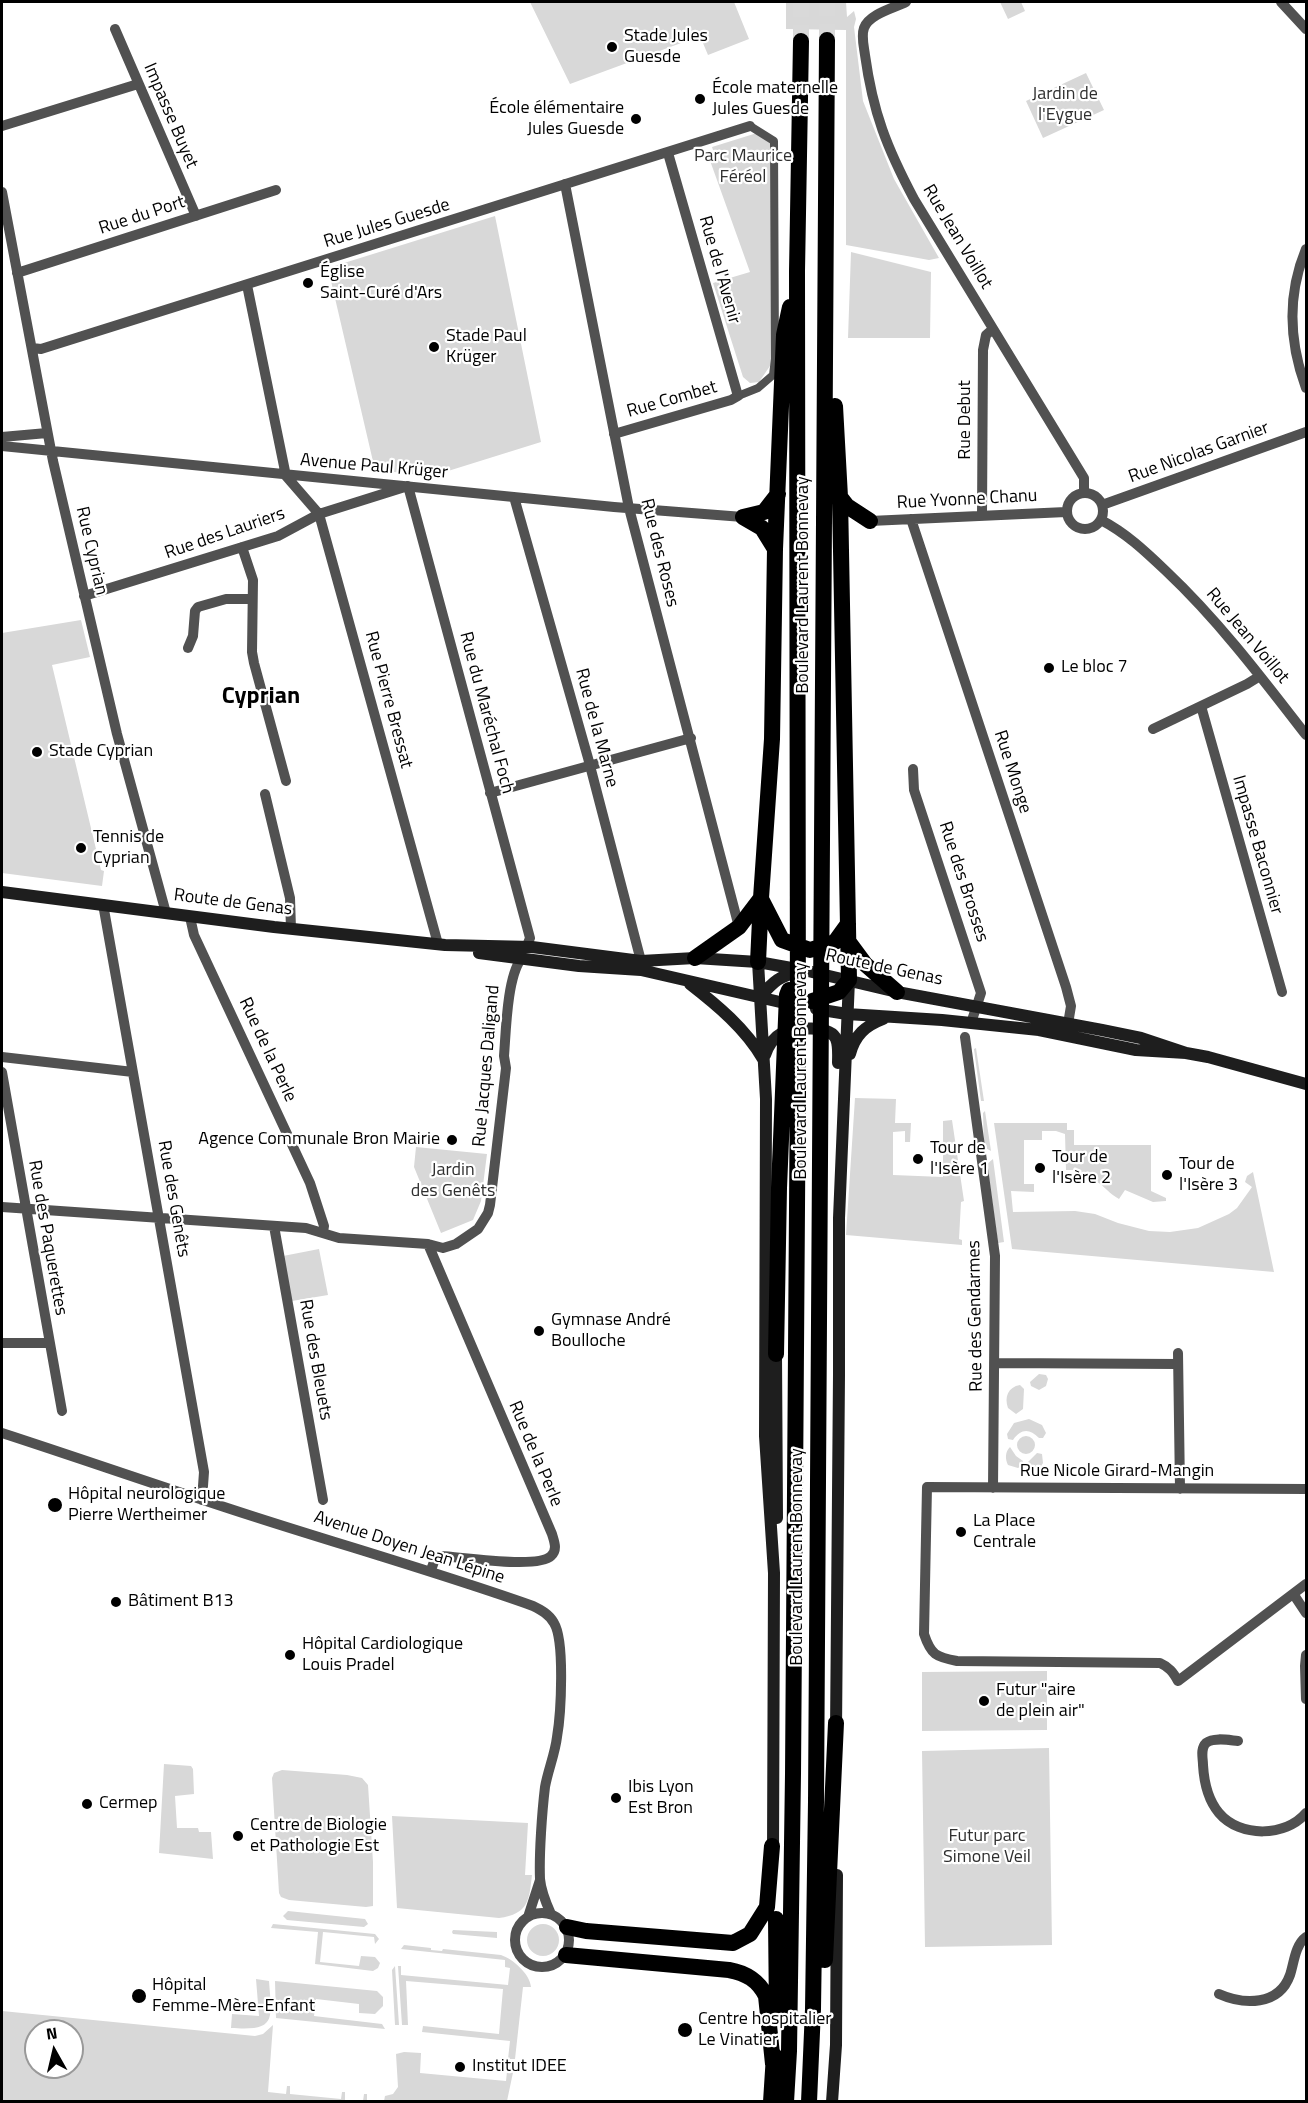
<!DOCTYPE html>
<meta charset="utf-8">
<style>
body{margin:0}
#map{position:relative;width:1308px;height:2103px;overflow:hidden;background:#fff;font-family:"Titillium Web",sans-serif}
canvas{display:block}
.frame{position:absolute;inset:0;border:3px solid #000;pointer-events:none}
.north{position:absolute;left:24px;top:2019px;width:60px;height:60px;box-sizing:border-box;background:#fff;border:2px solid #999;border-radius:50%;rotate:352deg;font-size:16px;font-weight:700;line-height:24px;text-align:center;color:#000}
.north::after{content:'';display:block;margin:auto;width:21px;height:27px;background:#000;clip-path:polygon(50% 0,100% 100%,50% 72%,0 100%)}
</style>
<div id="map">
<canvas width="1308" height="2103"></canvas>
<div class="frame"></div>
<div class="north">N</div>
</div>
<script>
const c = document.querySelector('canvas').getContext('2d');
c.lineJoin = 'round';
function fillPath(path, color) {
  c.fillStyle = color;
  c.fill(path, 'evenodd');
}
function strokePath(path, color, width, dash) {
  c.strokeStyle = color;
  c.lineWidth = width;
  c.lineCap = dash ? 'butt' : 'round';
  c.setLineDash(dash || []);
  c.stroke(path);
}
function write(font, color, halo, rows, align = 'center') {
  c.font = font + ' "Titillium Web",sans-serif';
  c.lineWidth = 4.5;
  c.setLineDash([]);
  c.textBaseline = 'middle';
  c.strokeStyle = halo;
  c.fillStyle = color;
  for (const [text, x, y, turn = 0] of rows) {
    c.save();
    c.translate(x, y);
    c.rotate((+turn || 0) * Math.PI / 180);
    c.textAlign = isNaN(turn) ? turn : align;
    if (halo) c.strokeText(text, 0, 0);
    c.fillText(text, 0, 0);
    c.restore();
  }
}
fillPath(new Path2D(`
 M530 2H734L749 39 708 55 700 36 570 84Z
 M786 2H846L847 17 854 11 856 19 854 27 863 101 894 179 939 258 929 260 846 245V30L786 29Z
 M1000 2H1021L1025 11 1008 19Z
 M1086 73 1104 110 1043 138 1026 101Z
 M757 133 771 142 772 363 759 382 750 383 743 377 713 283 750 272 708 155 714 153 712 147Z
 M495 216 541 442 432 476 375 470 328 268Z
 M851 252 931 272 930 338H848Z
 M81 620 90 657 52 665 101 870 104 871 102 886 2 873V633Z
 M976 1048 984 1101H981L974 1049Z
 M855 1098 896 1099 895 1123H911L910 1142H905V1131L893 1132V1175L943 1177V1121L952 1120 964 1201 961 1202 959 1239 962 1240V1245L846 1235Z
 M985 1111 991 1151 984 1147 983 1113Z
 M994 1123H1067V1130H1074V1145H1151V1191L1166 1198V1201L1153 1202 1125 1190 1119 1199C1099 1187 1105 1179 1077 1179L1073 1170H1066L1065 1134 1056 1131H1042V1140H1024V1184H1034V1192L1011 1191 1013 1212 1075 1211 1095 1214 1118 1223 1149 1231 1170 1232 1198 1228 1229 1214 1237 1208 1252 1187 1245 1182 1247 1176 1253 1172 1274 1272 1012 1249Z
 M416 1147 487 1154 481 1201 473 1220 441 1233 414 1167Z
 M993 1159 1004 1242 998 1243 987 1164Z
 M319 1249 328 1295 292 1301 283 1256Z
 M1039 1374 1046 1375 1048 1379 1046 1386 1039 1390 1031 1386 1030 1382Z
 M1020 1385 1024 1389 1023 1409 1016 1414 1008 1408C1004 1397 1008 1387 1020 1385Z
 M1029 1419 1042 1425 1046 1433 1043 1438H1039C1029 1428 1021 1429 1013 1440L1008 1439 1007 1434 1014 1423Z
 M1017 1445a9 9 0 1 1 18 0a9 9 0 1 1-18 0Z
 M1010 1447 1016 1456 1023 1461V1465L1018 1468 1008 1465C1005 1459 1005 1452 1010 1447Z
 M1037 1453 1042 1454 1043 1463 1040 1468 1029 1466 1028 1462Z
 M1047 1671V1730L922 1731V1672Z
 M1049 1748 1052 1945 925 1947 922 1751Z
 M164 1764 191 1766 193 1769 194 1794 175 1796 177 1828H198L199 1832H211L213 1859 159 1853Z
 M282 1770 347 1775 362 1778 368 1785 373 1862V1906L366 1907 289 1900 281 1897 279 1893 272 1778 274 1773Z
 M392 1816 528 1823 525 1875H532C529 1900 529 1914 499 1918L397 1908Z
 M288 1911 365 1919 368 1924 364 1927 287 1920 283 1916Z
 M273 1924 375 1934 379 1939 375 1944 374 1937 323 1932 320 1962 359 1966 361 1956 375 1957 380 1963 378 1968 373 1971 315 1964 318 1932 271 1928Z
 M527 1940a16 16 0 1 1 32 0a16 16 0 1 1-32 0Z
 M453 1930 497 1932V1938L453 1934 452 1932Z
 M404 1945 431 1948V1950L442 1951 443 1949 501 1955C513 1959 530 1974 531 1987H523L515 2059H508L510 2041 422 2032 423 2026 499 2034 503 1989 406 1981 408 2025H402L398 1966H401V1975L508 1985 510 1968 505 1967V1960L401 1949Z
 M395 1966 399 2025H395L392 1970Z
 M256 1979 269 1981C272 2021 276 2031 231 2028L232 2014 259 2016Z
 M275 1981 377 1991 383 1997V2006L375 2014 359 2013V2004L316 1999 314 2016 382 2024 385 2029 276 2018Z
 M2 2011 255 2036 263 2034 273 2025 268 2092 286 2094 287 2086H290V2094L341 2099 342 2092H345V2100L363 2101 364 2094H367V2101H2ZM36 2031H72V2067H36Z
 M404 2052 421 2053 420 2073 506 2081 508 2062 515 2063 507 2101H384L385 2096 393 2094 398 2087 396 2054Z`), '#d8d8d8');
strokePath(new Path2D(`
 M827 40V2
 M801 41V2`), '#d9d9d9', 16, [16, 8]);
strokePath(new Path2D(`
 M738 396 758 388 773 375 775 359 774 141 750 126`), '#515151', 8);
strokePath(new Path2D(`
 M906 2C894 8 869 14 864 28 861 36 864 47 865 55 873 113 887 148 914 199L1084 478V492
 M1281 2 1306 29
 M115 29 196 216
 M2 126 138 84
 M565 184 629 508 739 927
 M2 192 53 461 117 734 166 913
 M1306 249C1287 295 1289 342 1306 388
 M17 273 276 190
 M247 285 286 476 319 514 438 944
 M32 348 41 349 750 126
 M614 434 731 400 738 396 668 153
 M2 437 47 433
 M2 446 614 507 743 517
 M1067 511a18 18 0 1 1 36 0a18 18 0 1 1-36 0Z
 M514 497 588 758 641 961V968
 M1102 505 1306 432
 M982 516 983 350 986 335 993 329
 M911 519 1066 987 1071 1006 1067 1030
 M1101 520C1126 533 1145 551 1166 571 1218 620 1262 678 1306 735
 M870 521 1066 512
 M242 547 253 580 252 652 254 663 286 781
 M84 596 278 536 319 514 408 486 530 938 526 948
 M188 648 193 636 195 611 198 607 226 599H252
 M1201 706 1282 992
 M1153 729 1247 684 1260 676
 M913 769 914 790 981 993 971 1023
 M490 793 691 738
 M265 794 290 898 291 929
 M103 904 204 1472 202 1500
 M190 917 194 935 310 1183 324 1226 323 1232
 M965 1037 995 1256 993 1488
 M2 1057 133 1072
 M2 1072 62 1411
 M2 1207 306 1228 339 1238 428 1244 443 1248 456 1244 478 1229 488 1213 490 1205 506 1068 504 1056C506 1031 507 978 521 959
 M274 1226 323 1500
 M428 1244 552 1534C554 1541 558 1550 551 1556 538 1569 462 1557 441 1556L435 1559 431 1570
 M2 1343H50
 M1178 1353 1180 1489
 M994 1363 1178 1364
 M2 1433C85 1460 168 1489 252 1516 345 1546 440 1573 533 1606 541 1610 549 1614 554 1623 565 1641 561 1714 557 1737 555 1754 548 1770 545 1787 542 1812 539 1854 540 1879 541 1891 546 1903 551 1914
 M1306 1489 927 1487 924 1634C931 1655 936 1657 957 1661L1160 1663C1169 1667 1173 1672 1178 1681L1306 1584
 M1294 1595 1306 1613
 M1306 1655 1305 1666 1306 1699
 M1238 1741C1228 1740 1214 1737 1206 1743 1200 1749 1203 1758 1203 1765 1204 1782 1208 1800 1219 1813 1240 1838 1286 1837 1306 1813
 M515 1940a27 27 0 1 1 54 0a27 27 0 1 1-54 0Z
 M528 1917 540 1880
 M1219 1994C1244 2005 1279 2006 1290 1975 1294 1963 1295 1945 1306 1937`), '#515151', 10);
strokePath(new Path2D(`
 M2 892 274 927 445 945 532 947 641 961 695 958 758 962 808 971 897 992 1102 1030 1141 1038 1186 1053
 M479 953 579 966 641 970 793 1005
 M758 962 766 1099 765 1436 774 1573 773 1854
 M690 984C717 1005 746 1029 763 1059
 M760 997C773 982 780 975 800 972
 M816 1009 847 1014 942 1020 1039 1030 1136 1050 1186 1053 1208 1057 1306 1084
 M850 1054C855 1035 865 1026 883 1019
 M765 1055C768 1046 773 1038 782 1033 793 1027 831 1025 836 1039 839 1046 838 1056 838 1063
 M776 1354 777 1518
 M836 1731 839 1375V1218L849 980
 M832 2102 836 2045 837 1875`), '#1e1e1e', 12);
strokePath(new Path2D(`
 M840 497 847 506 870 521
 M743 517 762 528 775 549
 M743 517 764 512 778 494
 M761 899 782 940 810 950 835 942 848 924
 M848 941 865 964 897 992
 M695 958 739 927 761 898
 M758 962 761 898 772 739 775 549 784 335 790 307
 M812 1001 839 992 849 980 840 497 835 406
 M776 1354 779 1188 787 995 789 990
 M776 1919 777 2015
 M567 1927 586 1931 733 1943 750 1934 767 1907 772 1846
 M566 1955 729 1970C746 1973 758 1980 766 1996L773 2064
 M825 1960 836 1723
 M771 2102 774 2055
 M786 2102 789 2051 793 1774 798 1066 797 271 801 41
 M809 2102 813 2009 816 1801 827 40`), '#000', 16);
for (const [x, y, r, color] of [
 [612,47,6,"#000"],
 [700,99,6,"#000"],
 [636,119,6,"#000"],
 [308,283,6,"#000"],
 [434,347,6,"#000"],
 [1049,668,6,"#000"],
 [37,752,6,"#000"],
 [81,848,6,"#000"],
 [452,1140,6,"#000"],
 [918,1159,6,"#000"],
 [1040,1168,6,"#000"],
 [1167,1175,6,"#000"],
 [539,1331,6,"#000"],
 [55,1505,8,"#000"],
 [961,1532,6,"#000"],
 [116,1602,6,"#000"],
 [290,1655,6,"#000"],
 [984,1701,6,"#000"],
 [616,1798,6,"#000"],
 [87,1804,6,"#000"],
 [238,1836,6,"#000"],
 [139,1996,8,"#000"],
 [685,2030,8,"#000"],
 [460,2067,6,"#000"]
]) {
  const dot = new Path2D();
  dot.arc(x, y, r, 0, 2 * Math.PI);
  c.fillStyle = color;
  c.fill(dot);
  strokePath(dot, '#fff', 2);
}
write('18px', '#000', '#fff', [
 ["Stade Jules",624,37],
 ["Guesde",624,58],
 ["École maternelle",712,89],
 ["Jules Guesde",712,110],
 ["École élémentaire",624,109,"right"],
 ["Jules Guesde",624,130,"right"],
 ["Église",320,273],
 ["Saint-Curé d'Ars",320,294],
 ["Stade Paul",446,337],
 ["Krüger",446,358],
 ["Le bloc 7",1061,668],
 ["Stade Cyprian",49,752],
 ["Tennis de",93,838],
 ["Cyprian",93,859],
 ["Agence Communale Bron Mairie",440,1140,"right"],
 ["Tour de",930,1149],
 ["l'Isère 1",930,1170],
 ["Tour de",1052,1158],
 ["l'Isère 2",1052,1179],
 ["Tour de",1179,1165],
 ["l'Isère 3",1179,1186],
 ["Gymnase André",551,1321],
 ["Boulloche",551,1342],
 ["Hôpital neurologique",68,1495],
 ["Pierre Wertheimer",68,1516],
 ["La Place",973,1522],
 ["Centrale",973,1543],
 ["Bâtiment B13",128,1602],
 ["Hôpital Cardiologique",302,1645],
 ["Louis Pradel",302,1666],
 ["Futur \"aire",996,1691],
 ["de plein air\"",996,1712],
 ["Ibis Lyon",628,1788],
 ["Est Bron",628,1809],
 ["Cermep",99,1804],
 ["Centre de Biologie",250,1826],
 ["et Pathologie Est",250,1847],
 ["Hôpital",152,1986],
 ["Femme-Mère-Enfant",152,2007],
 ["Centre hospitalier",698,2020],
 ["Le Vinatier",698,2041],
 ["Institut IDEE",472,2067]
], 'left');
write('18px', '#2f2f2f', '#fff', [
 ["Jardin de",1065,95],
 ["l'Eygue",1065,116],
 ["Parc Maurice",743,157],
 ["Féréol",743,178],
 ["Jardin",453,1171],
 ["des Genêts",453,1192],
 ["Futur parc",987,1837],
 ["Simone Veil",987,1858]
]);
write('18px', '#000', '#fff', [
 ["Impasse Buyet",170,116,67],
 ["Rue du Port",142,216,-18],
 ["Rue Jules Guesde",387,224,-17],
 ["Rue Jean Voillot",957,237,59],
 ["Rue de l'Avenir",719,270,74],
 ["Rue Combet",672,400,-16],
 ["Rue Debut",966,420,-90],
 ["Rue Nicolas Garnier",1199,453,-20],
 ["Avenue Paul Krüger",374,467,5],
 ["Rue Yvonne Chanu",967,500,-3],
 ["Rue des Lauriers",225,534,-19],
 ["Rue Cyprian",91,551,77],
 ["Rue des Roses",659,553,76],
 ["Boulevard Laurent Bonnevay",804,585,-90],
 ["Rue Jean Voillot",1247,636,50],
 ["Rue Pierre Bressat",388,700,75],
 ["Rue du Maréchal Foch",486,713,75],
 ["Rue de la Marne",596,728,75],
 ["Rue Monge",1012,772,72],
 ["Impasse Baconnier",1257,845,74],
 ["Rue des Brosses",963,882,72],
 ["Route de Genas",233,903,7],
 ["Route de Genas",884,968,12],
 ["Rue de la Perle",267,1050,65],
 ["Rue Jacques Daligand",487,1066,-85],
 ["Boulevard Laurent Bonnevay",802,1071,-90],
 ["Rue des Genêts",173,1199,80],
 ["Rue des Paquerettes",47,1238,80],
 ["Rue des Gendarmes",976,1316,-91],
 ["Rue des Bleuets",315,1360,80],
 ["Rue de la Perle",535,1454,67],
 ["Rue Nicole Girard-Mangin",1117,1472],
 ["Avenue Doyen Jean Lépine",409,1548,18],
 ["Boulevard Laurent Bonnevay",798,1557,-90]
]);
write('bold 24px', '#000', '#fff', [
 ["Cyprian",261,697]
]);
</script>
